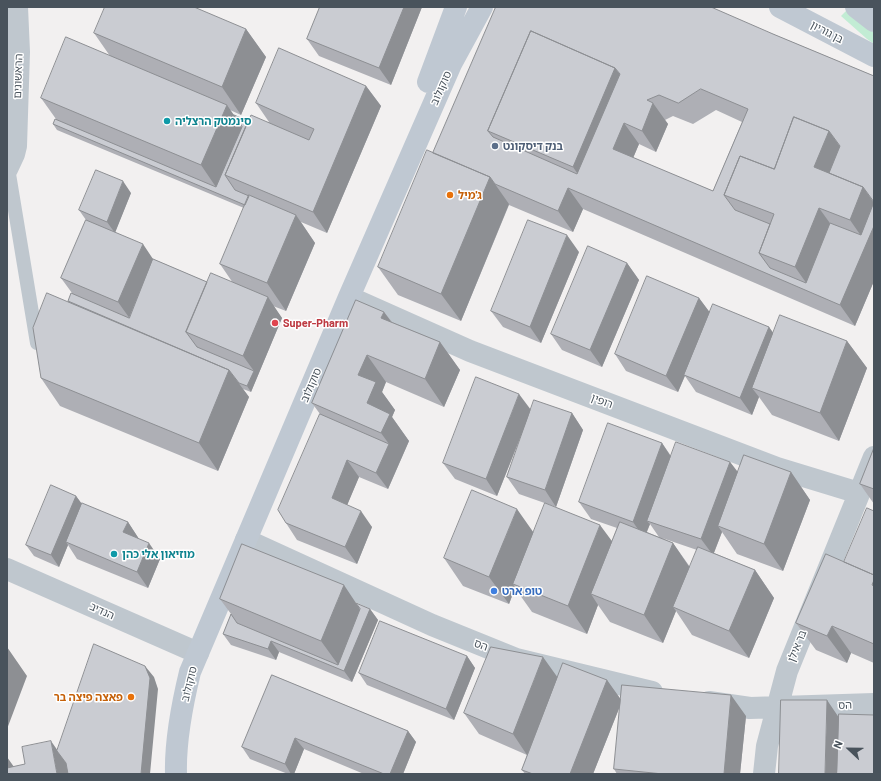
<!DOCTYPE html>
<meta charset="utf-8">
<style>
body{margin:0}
#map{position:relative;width:881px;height:781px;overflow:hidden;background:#f2f0f0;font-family:Barlow,sans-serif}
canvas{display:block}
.frame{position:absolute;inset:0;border:8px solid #49535c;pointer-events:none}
.north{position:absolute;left:829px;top:729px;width:40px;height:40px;-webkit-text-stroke:3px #fff;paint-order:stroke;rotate:292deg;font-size:11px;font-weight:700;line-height:16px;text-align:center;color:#49535c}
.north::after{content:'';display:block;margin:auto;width:14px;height:18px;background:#49535c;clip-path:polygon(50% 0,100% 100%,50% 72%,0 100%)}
</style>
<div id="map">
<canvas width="881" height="781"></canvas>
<div class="frame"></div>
<div class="north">N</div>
</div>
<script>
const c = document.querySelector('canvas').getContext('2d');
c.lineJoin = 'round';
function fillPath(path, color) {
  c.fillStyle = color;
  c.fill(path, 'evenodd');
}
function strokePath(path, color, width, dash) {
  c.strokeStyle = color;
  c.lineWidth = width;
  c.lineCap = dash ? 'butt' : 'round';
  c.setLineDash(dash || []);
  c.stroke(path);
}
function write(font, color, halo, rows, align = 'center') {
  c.font = font + ' Barlow,"Noto Sans Hebrew",sans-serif';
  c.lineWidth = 3;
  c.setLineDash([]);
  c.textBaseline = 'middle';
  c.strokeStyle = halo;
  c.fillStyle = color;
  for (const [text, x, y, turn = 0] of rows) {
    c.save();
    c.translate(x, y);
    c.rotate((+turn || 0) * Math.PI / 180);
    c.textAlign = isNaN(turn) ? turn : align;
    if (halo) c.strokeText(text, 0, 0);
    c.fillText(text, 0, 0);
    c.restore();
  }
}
fillPath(new Path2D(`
 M847 10 874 33V44L867 39 841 16Z`), '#c2ecd4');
strokePath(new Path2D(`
 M8 168 37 343`), '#bfc7ce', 14);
strokePath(new Path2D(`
 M7 169 14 154 16 146 19 52 17 7
 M360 302 470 351 777 468 859 493
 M246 540 432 625 516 659 652 692
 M7 569 198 653
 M709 702 750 708 874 704
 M764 774 767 746 787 671 874 457`), '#bfc7ce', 22);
strokePath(new Path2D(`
 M780 7 874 56
 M856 7 874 21
 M428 82 456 7
 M176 774C175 740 182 705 190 672L349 297 451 64 482 7`), '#bfc8d2', 22);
fillPath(new Path2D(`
 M320 7H422L391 85 319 56 307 39Z
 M496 7 773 34 874 76V281L855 326 583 209 573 232 509 205 461 321 398 295 378 267 433 153ZM716 110 742 122 713 191 633 158 639 144 656 152 668 124 665 120 673 116 693 124Z
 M246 29 266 57 241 115 230 110 234 115 248 121 269 122 256 103 366 86 381 106 327 233 301 222 315 243 286 311 273 306 282 318 251 392 243 389 249 397 218 471 60 406 41 378 68 301 72 293 61 278 86 220 79 210 131 193 115 232 153 259 207 282 233 283 220 264 244 208 57 130 53 124 56 119 41 98 110 56 94 33Z
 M579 252 541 343 503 327 491 311Z
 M627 263 639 280 602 367 562 350 551 334Z
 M699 298 710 313 769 327 773 333 847 341 867 368 839 441 772 415 759 397 752 415 696 392 685 376 678 392 626 371 615 354Z
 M384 312 392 322 440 342 460 370 444 407 386 382 382 392 395 410 392 417 409 441 388 489 359 477 347 505 372 527 357 564 297 540 286 523 320 414 312 403Z
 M531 410 572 413 583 430 556 507 519 494 507 477 530 414 497 496 455 479 443 463Z
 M662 443 671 456 730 462 738 472H791L810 500 783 571 737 554 722 532 714 553 755 570 774 598 749 658 692 635 676 611 663 643 610 622 598 605 587 634 532 612 515 588 509 604 463 586 444 558 533 532 612 541 617 528 591 519 579 502ZM650 524 659 537 647 532ZM662 538 697 550 690 567 673 543Z
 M874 448V504L860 484Z
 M76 496 82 504 128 522 139 539 160 559 148 588 77 559 68 545 59 567 34 556 26 545Z
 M874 511V663L851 653 847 663 816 650 796 623 844 562Z
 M220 599 356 603 370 609 378 620 352 682 279 652 276 660 231 645 223 634 231 614Z
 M467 656 475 668 454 720 367 685 359 673Z
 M272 675 408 731 416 742 403 774H364L304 749 294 774H288L250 759 242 747Z
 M558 677 607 680 620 699 746 716 740 774H617L614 769 620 706 593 774H525L522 770 527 755 479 734 464 713Z`), '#aeafb5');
fillPath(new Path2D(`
 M404 7H422L391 85 379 68Z
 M246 29 266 57 241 115 222 87Z
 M615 68 635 95 592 195 573 167Z
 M366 86 381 106 327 233 313 212Z
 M653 103 668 124 656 152 642 131Z
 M227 105 246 133 225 175 220 193 201 165Z
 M624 123 639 144 628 170 613 149Z
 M829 131 854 167 845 191 814 167Z
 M490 177 509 204 461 321 441 294Z
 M123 181 131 193 115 233 107 222Z
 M863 187 874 203V281L855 326 840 305 866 243 850 220Z
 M568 188 583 209 573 232 558 211Z
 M819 208 845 244 814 294 795 267Z
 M296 215 315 243 286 311 267 283Z
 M567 235 579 252 541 343 530 327Z
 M143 244 157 265 133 323 118 302Z
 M627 263 639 280 602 367 590 350Z
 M268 297 282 318 251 392 247 386 254 371 243 356Z
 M699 298 711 314 678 392 666 376Z
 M384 312 404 339 381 318Z
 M769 327 781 344 752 388 759 397 752 415 740 398Z
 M847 341 867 368 839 441 820 413Z
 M440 342 460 370 444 407 425 379Z
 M367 355 386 382 382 392 395 410 392 417 409 441 388 489 376 473 389 444 381 433 367 403 358 375Z
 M229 370 249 397 218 471 199 443Z
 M519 394 531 410 497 496 486 479Z
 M572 413 583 430 556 507 545 490Z
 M662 443 673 460 647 521 650 524 644 538 633 522Z
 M347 460 359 477 343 515 332 498Z
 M730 462 742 478 718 526 722 532 713 555 701 539Z
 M791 472 810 500 783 571 764 544Z
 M76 496 84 507 66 542 68 545 59 567 51 555Z
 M517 509 536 536 513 584 515 588 509 604 489 577Z
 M361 511 372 527 357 564 345 547Z
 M128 522 139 539 123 532Z
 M600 525 620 552 591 594 598 605 587 634 568 606Z
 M149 543 160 559 148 588 137 572Z
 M673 543 692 571 673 607 676 611 663 643 644 615Z
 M755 570 774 598 749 658 729 631Z
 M344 585 366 618 370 609 378 620 352 682 344 671 342 670 321 641Z
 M832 626 851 653 847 663 827 636Z
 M271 641 279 652 276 660 268 649Z
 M7 647 27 676 7 729Z
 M467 656 475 668 454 720 446 709Z
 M543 657 558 678 527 755 513 734Z
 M145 666 154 677 158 689 150 774H141Z
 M607 680 622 701 593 774H570Z
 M731 695 746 716 740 774H724Z
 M827 700 846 728 845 774H825Z
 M408 731 416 742 403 774H390Z
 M295 738 304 749 294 774H291L285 764Z
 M51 741 74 774H57Z
 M7 757 19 774 7 769Z`), '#8d8f93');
const building = new Path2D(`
 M105 7H194L246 29 222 87 94 33Z
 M320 7H404L379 68 307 39Z
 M496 7H711L773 34 874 76V226L840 305 568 188 558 211 495 184 490 177 433 153ZM531 31 615 68 620 74 577 174 493 137 488 131ZM701 89 748 109 713 191 613 149 624 123 642 131 653 103 647 100 659 95 678 103ZM794 117 829 131 840 146 829 173 863 187 874 202 861 235 830 223 806 283 770 268 759 253 770 224 735 210 724 195 740 156 774 169Z
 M531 31 615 68 573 167 488 131Z
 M66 37 227 105 201 165 41 98Z
 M279 48 366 86 313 212 225 175 251 115 309 140 314 129 256 103Z
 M234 115 248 121 225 175 235 190 249 196 245 205 53 124 55 119 216 187 242 127Z
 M794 117 829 131 814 167 863 187 850 220 819 208 795 267 759 253 774 214 724 195 740 156 774 169Z
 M427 150 490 177 441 294 378 267Z
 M96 170 123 181 107 222 79 210Z
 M249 195 296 215 267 283 220 264Z
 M86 220 143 244 118 302 61 278Z
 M528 220 567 235 530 327 491 311Z
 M588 246 627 263 590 350 551 334Z
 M153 259 207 282 186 332 197 347 254 371 247 386 239 383 229 370 68 301 71 293 129 318Z
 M211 273 268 297 243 356 186 332Z
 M647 276 699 298 666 376 615 354Z
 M47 293 229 370 199 443 41 378 33 328Z
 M356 300 384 312 381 318 440 342 425 379 367 355 358 375 376 382 367 403 390 414 381 433 312 403Z
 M713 304 769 327 740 398 684 375Z
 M780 315 847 341 820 413 752 388Z
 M476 377 519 394 486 479 443 463Z
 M534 400 572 413 545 490 507 477Z
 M320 414 389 444 376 473 347 460 332 498 361 511 345 547 286 523 278 510Z
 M608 423 662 443 633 522 579 502Z
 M676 442 730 462 701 539 647 521Z
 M874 448V489L860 484Z
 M744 455 791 472 764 544 718 526Z
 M51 485 76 496 51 555 26 545Z
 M472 490 517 509 489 577 444 558Z
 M82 503 128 522 123 532 149 543 137 572 66 542Z
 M545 503 600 525 568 606 513 584Z
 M867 508 874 511V575L844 562Z
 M620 522 673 543 644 615 591 594Z
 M242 544 344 585 321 641 220 599Z
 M698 547 755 570 729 631 673 607Z
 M826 554 874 575V580L872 585 874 586V644L832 626 827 636 796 623Z
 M356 603 370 609 344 671 271 641 268 649 223 634 231 614 237 623 338 665 360 609Z
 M380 621 467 656 446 709 359 673Z
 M94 644 145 666 150 678 141 774H68L66 763 57 751Z
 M491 647 543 657 513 734 464 713Z
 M563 663 607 680 570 774H533L522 770Z
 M272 675 408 731 390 774H384L295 738 285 764 242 747Z
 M622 685 731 695 724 774H663L614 769Z
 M781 700H827L825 774H779Z
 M839 714 874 715V774H837Z
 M51 741 57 774H7V768L25 764 22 747Z`);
fillPath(building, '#caccd2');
strokePath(building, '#8d8f93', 1);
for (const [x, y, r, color] of [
 [167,121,4,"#0f9aa8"],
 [495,146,4,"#5c6f8a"],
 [450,195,4,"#e8710a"],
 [275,323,4,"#e0444e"],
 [114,554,4,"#0f9aa8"],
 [494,591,4,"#3f7fe0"],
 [131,697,4,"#e8710a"]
]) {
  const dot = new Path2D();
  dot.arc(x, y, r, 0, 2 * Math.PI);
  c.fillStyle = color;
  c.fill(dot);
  strokePath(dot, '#fff', 1.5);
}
write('11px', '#49535c', '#fff', [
 ["בן גוריון",827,32,28],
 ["הראשונים",18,76,-88],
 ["סוקולוב",441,88,-66],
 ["סוקולוב",311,385,-67],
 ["רופין",602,401,21],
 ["הנדיב",102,611,24],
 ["הס",481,645,21],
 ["בר אילן",797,646,-68],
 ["סוקולוב",189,684,-76],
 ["הס",845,705,-2]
]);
write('bold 11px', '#0d838f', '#fff', [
 ["סינמטק הרצליה",175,121],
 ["מוזיאון אלי כהן",122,554]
], 'left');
write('bold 11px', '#4e5e75', '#fff', [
 ["בנק דיסקונט",503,146]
], 'left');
write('bold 11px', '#c56008', '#fff', [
 ["ג'מיל",458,195],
 ["פאצה פיצה בר",123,697,"right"]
], 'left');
write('bold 11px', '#be3a42', '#fff', [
 ["Super-Pharm",283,323]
], 'left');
write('bold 11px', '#366cbe', '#fff', [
 ["טופ ארט",502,591]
], 'left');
</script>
